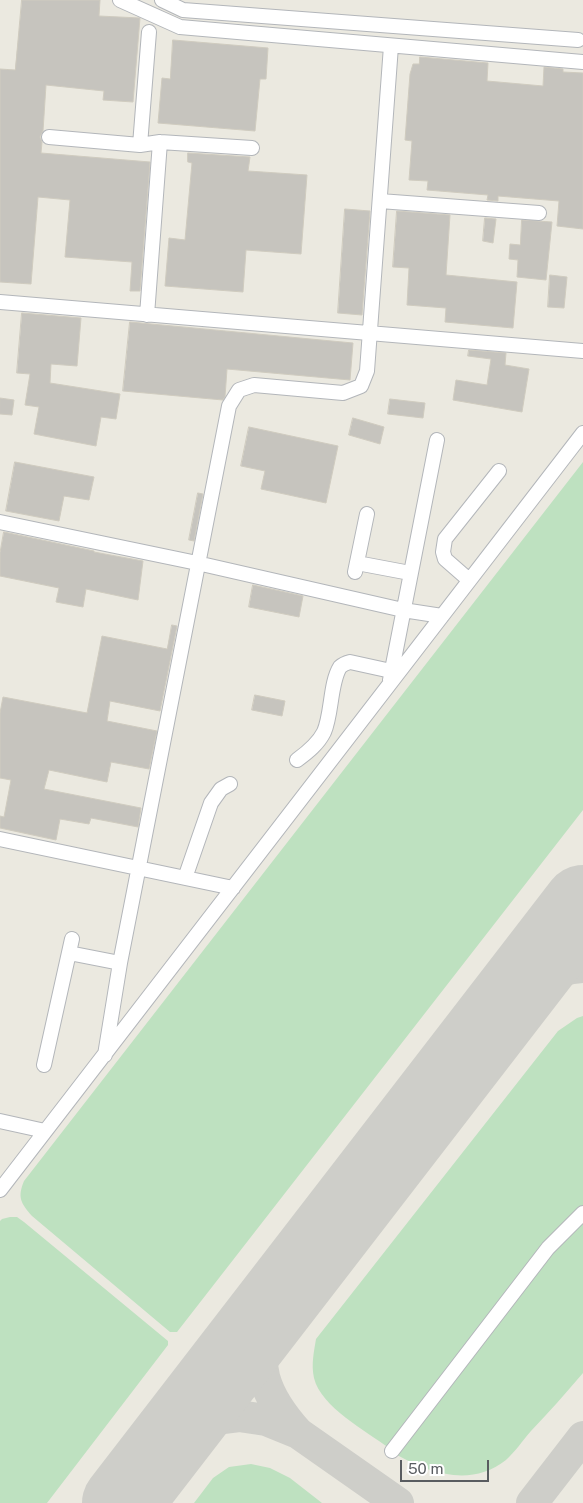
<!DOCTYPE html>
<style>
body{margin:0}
#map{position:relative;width:583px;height:1503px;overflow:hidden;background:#ebe9e0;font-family:"Public Sans",sans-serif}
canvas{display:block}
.scale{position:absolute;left:400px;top:1460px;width:89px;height:22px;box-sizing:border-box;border:2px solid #595c60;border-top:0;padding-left:6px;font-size:15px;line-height:18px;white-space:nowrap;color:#595c60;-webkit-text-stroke:4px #fff;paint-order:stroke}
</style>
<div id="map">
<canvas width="583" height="1503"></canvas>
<div class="scale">50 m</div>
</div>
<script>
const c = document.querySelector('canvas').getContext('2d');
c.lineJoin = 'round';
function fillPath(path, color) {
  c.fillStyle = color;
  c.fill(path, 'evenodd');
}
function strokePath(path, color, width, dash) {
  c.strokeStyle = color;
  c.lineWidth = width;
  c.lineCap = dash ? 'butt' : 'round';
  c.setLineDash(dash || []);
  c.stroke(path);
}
fillPath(new Path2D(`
 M583 462V810L177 1332H170L32 1216C21 1203 17 1198 24 1181Z
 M583 1016V1208L389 1448C366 1431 321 1407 314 1378 311 1364 314 1352 316 1339L558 1031 577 1018Z
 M10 1217H17L24 1222 168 1341V1345L47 1503H0V1221L2 1219Z
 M583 1219V1373C566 1393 549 1412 531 1431 523 1440 515 1452 506 1460 472 1487 431 1474 397 1455L551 1252Z
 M251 1464 270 1468 290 1478 322 1503H194L213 1478 229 1467Z`), '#bee1c0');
strokePath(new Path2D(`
 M507 1004C530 984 552 969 583 967
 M268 1313C253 1364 263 1394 298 1433
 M172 1438 191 1426 207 1420 239 1416 266 1420 298 1433 398 1503
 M532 1503 583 1437`), '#cecec9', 32);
strokePath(new Path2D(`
 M122 1503 583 905`), '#cecec9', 80);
const building = new Path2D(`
 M22 0H100L99 16 140 18 133 102 103 100 104 91 46 85 43 131 40 137 42 142 41 153 150 162 140 291H130L132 262 65 257 70 200 38 197 31 284 0 282V69L15 70Z
 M173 40 268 48 266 79H260L255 131 158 123 162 78 170 79Z
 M420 57 488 63 487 81 543 86 544 67 563 69V72L583 73V229L557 226 559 201 498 196V201L487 200 488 195 427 190 428 181 409 180 412 141 405 140 410 74 413 64H419Z
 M188 153 250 157 248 171 307 175 301 254 246 250 243 292 165 286 169 238 185 240 192 163 188 162Z
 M345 209 370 211 362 315 338 313Z
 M397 211 450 215 446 275 517 282 513 328 445 322 446 308 407 305 409 268 393 267Z
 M485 218 496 219 493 243 483 241Z
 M522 220 552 222 546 280 517 277 518 260 509 259 510 244 520 245Z
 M550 275 567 277 564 308 548 307Z
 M22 313 81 318 77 366 51 364 50 383 120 394 116 419 101 417 96 446 34 434 39 407 25 405 30 374 17 373Z
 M130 322 353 343 350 380 227 369 225 397 223 400 123 391Z
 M469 350 506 353 505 365 529 369 522 412 453 400 456 380 487 385 491 359 468 356Z
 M0 398 14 400 12 415 0 414Z
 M390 399 425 403 423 418 388 414Z
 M353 418 384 427 380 444 349 435Z
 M249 427 338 446 326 503 261 489 265 471 241 466Z
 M15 462 94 477 89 500 64 496 59 521 6 511Z
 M198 493 203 494 194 541 189 540Z
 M4 532 94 551V552L143 561 138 600 86 589 83 607 56 602 59 588 0 576V553Z
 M253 585 303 596 299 617 249 607Z
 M172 625 177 626 160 711 110 701 107 721 157 731 149 769 111 762 107 782 49 770 44 789 141 808 138 827 91 818 89 824 60 819 56 840 0 828V816L4 817 11 780 0 778V713L3 697 87 713 102 636 167 649Z
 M255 695 285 701 282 716 252 710Z`);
fillPath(building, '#c6c4be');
strokePath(building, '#cfcbbf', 1);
const minor = new Path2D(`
 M120 0 180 27 583 62
 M162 0 183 10 578 40
 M49 137 140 145 160 142 252 148
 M140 145 149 32
 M380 201 539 213
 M0 302 583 351
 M147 315 160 142
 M0 522 197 563 403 610 442 616
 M357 563 410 573
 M355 572 367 514
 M469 580 445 559 443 552 445 539 499 471
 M390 680 437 440
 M297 760C308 752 318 744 324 732 332 714 330 683 340 667 343 664 346 663 350 662L391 671
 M0 839 233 888
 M185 878 211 803 221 789 230 784
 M69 953 120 963
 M105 1055 120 963 229 406 239 390 254 385 343 393 361 386 367 371 391 46
 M44 1065 72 939
 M0 1121 45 1131
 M0 1190 583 433
 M392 1451 548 1248 583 1213`);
strokePath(minor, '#b3b6ba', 16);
strokePath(minor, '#fff', 14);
</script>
